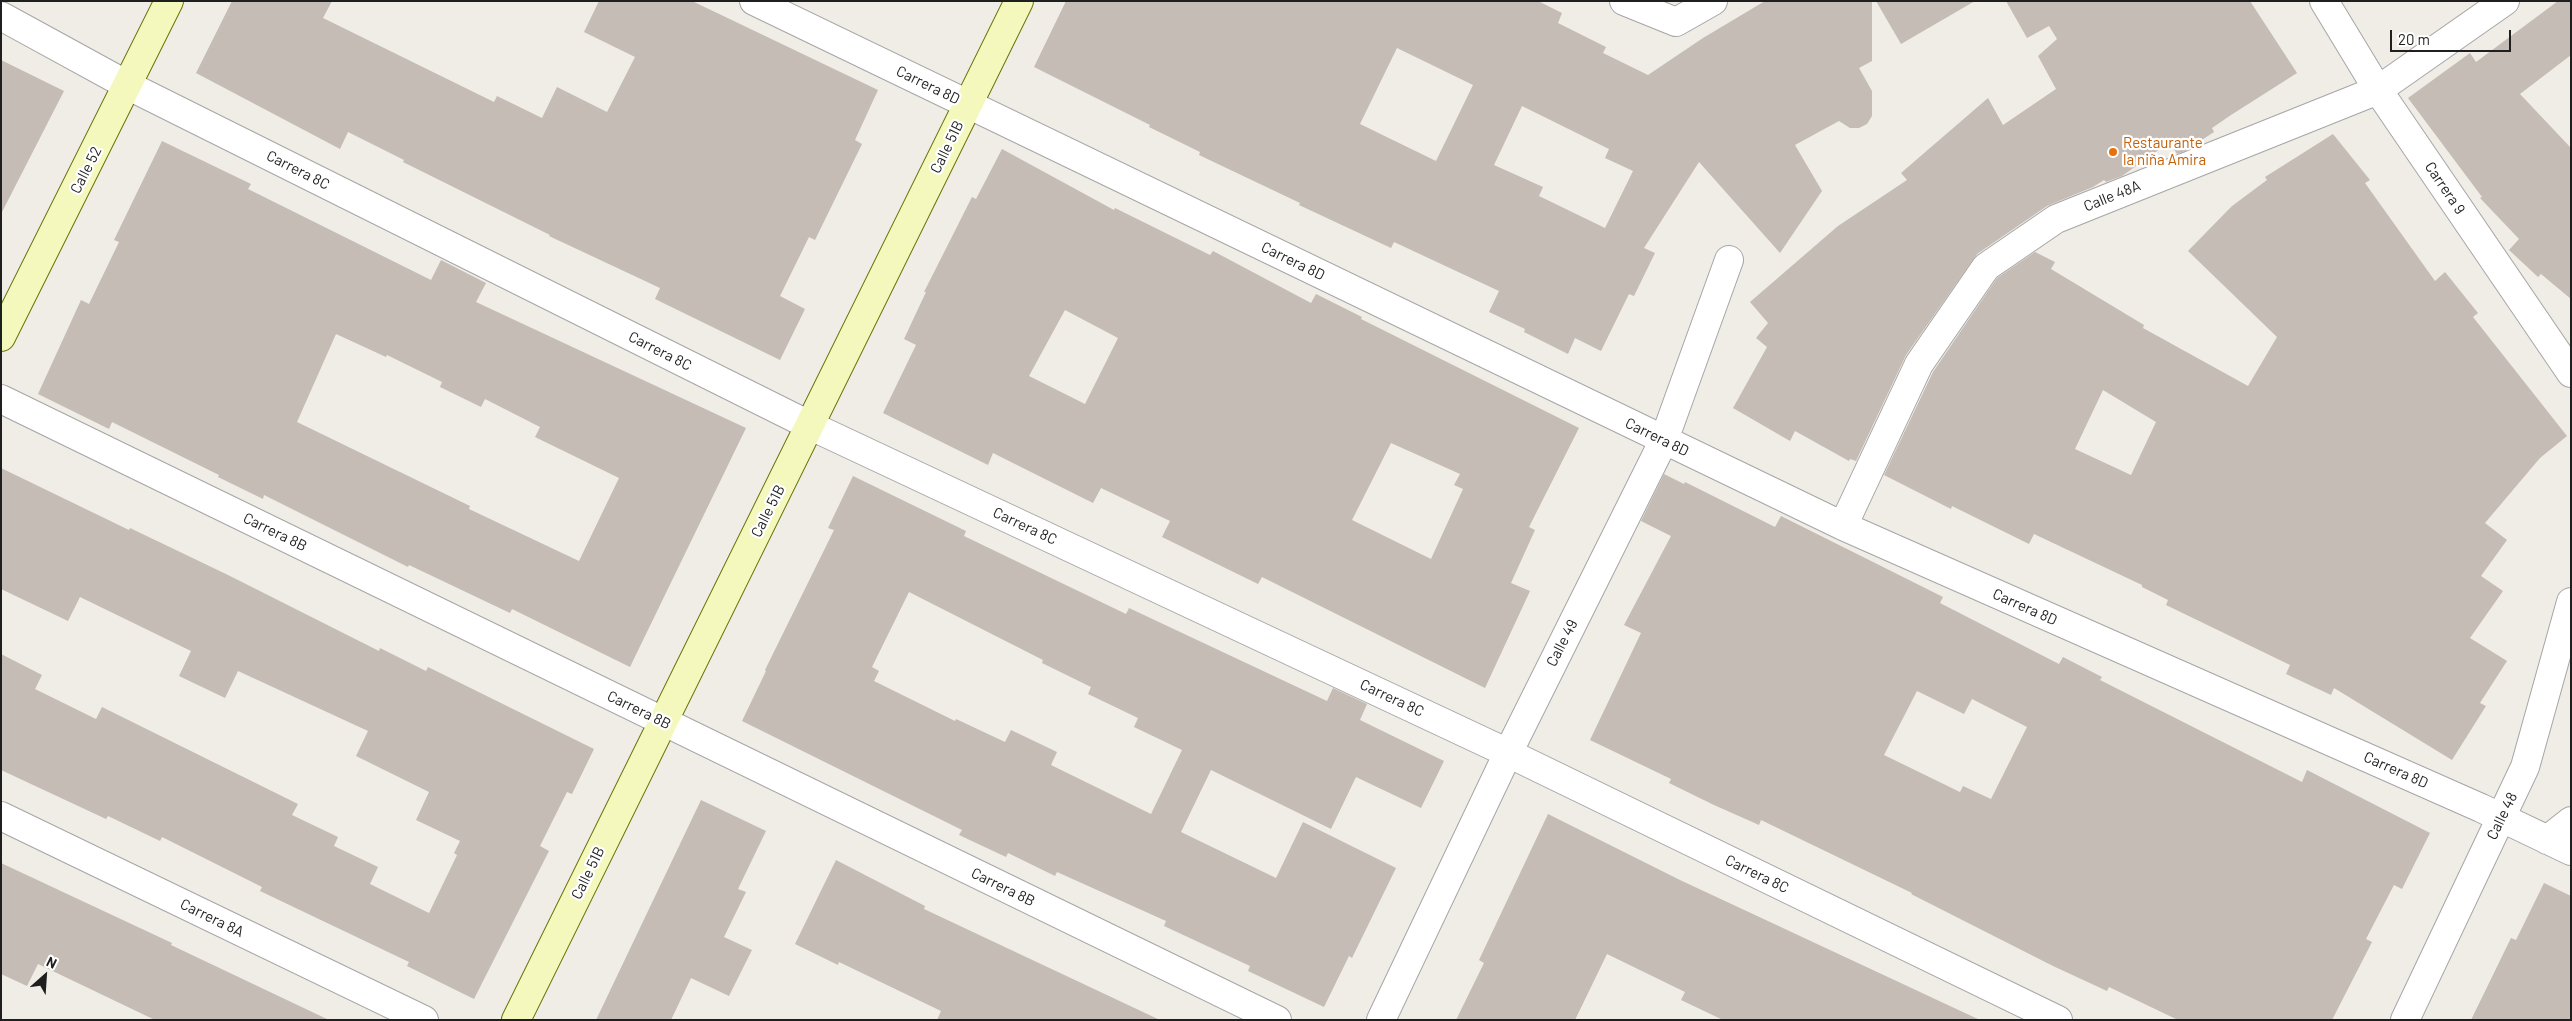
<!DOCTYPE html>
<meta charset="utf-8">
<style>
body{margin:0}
#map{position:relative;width:2572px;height:1021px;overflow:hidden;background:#f0ece6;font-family:Barlow,sans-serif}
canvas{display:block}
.frame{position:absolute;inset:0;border:2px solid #1f1f1f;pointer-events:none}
.north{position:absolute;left:20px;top:951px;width:50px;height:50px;-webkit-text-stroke:4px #fff;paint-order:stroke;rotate:26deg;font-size:14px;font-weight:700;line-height:20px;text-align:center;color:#1f1f1f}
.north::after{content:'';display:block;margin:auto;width:18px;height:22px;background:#1f1f1f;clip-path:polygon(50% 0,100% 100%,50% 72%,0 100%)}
.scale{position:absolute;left:2390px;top:30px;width:121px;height:22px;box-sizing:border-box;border:2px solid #1f1f1f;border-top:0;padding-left:6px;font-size:15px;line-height:18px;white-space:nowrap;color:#1f1f1f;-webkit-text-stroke:4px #fff;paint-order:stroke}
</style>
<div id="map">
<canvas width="2572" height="1021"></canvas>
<div class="frame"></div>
<div class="north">N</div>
<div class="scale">20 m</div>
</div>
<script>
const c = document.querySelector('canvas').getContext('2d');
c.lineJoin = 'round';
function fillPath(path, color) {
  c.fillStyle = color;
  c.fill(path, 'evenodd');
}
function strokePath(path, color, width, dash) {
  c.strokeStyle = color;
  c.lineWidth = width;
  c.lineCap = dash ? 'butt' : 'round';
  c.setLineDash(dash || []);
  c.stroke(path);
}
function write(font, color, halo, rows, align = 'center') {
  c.font = font + ' Barlow,sans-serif';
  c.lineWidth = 4.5;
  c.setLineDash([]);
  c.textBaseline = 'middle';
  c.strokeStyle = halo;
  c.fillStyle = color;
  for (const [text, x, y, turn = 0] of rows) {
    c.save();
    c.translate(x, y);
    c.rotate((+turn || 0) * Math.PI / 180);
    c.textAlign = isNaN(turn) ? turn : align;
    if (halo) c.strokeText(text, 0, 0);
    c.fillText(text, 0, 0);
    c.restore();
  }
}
fillPath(new Path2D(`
 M232 1H332L323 18 494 102 497 96 542 118 557 87 607 112 635 57 584 32 599 1H692L878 90 855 140 862 144 815 240 809 237 780 296 805 309 780 360 655 299 660 288 549 236 550 235 403 162 404 160 348 132 340 149 196 73Z
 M1066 1H1538L1562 13 1558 23 1606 47 1603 53 1648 75 1703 38 1765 1H1872V61L1859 68 1872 91V116L1867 124 1859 128H1850L1839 121 1795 145 1822 191 1780 253 1699 162 1644 248 1655 253 1634 296 1629 294 1601 351 1575 338 1568 354 1524 332 1525 329 1489 312 1499 291 1394 242 1391 248 1299 205 1300 203 1199 155 1200 152 1149 127 1150 125 1034 67ZM1397 48 1473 85 1436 161 1360 124ZM1522 106 1609 149 1605 158 1633 171 1605 228 1539 196 1543 187 1494 165Z
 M1876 1H1975L1901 44Z
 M2006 1H2250L2297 73 2231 115 2212 128 2214 132 2185 151 2177 154 2170 142 2122 176 2106 182 2104 180 2093 187 2047 206 1977 254 1906 355 1856 461 1850 459 1849 461 1795 431 1790 441 1733 408 1767 347 1756 338 1768 323 1750 302 1838 226 1907 180 1901 173 1988 98 2003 125 2056 89 2038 56 2057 39 2049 26 2027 38Z
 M2558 1H2571V55L2520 94 2571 148V299L2541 274 2538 277 2509 250 2519 239 2480 198 2482 197 2408 98 2470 53 2476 62Z
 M1 60 64 91 1 214Z
 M2333 134 2370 180 2365 183 2435 281 2445 272 2478 313 2473 317 2567 436 2540 458 2485 523 2507 540 2481 576 2503 591 2470 638 2507 661 2480 703 2486 706 2452 760 2334 688 2331 695 2286 674 2290 665 2166 605 2168 600 2142 587V585L2034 534 2029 544 1952 506 1951 509 1884 475 1933 372 1997 278 2035 252 2055 262 2051 269 2144 325 2143 328 2248 386 2277 337 2188 251 2232 206 2267 180 2265 177ZM2103 390 2156 422 2131 475 2075 449Z
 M162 141 251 184 248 189 431 280 441 260 486 283 476 302 746 428 630 667 512 609 510 613 409 565 408 567 264 495 263 499 218 477 219 475 112 422 109 429 38 394 81 300 89 304 119 242 114 240ZM336 334 386 357 387 355 442 382 440 387 481 407 485 399 540 427 535 437 619 478 579 561 469 509 470 506 297 422Z
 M1002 149 1114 210 1115 208 1210 255 1213 251 1311 303 1316 294 1362 317 1361 319 1579 428 1529 527 1535 530 1511 583 1530 591 1485 688 1262 577 1258 584 1162 537 1170 521 1101 488 1093 503 993 453 988 465 883 413 916 345 904 339 926 292H924L972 197 976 199ZM1065 310 1118 338 1085 404 1029 376ZM1391 443 1460 474 1454 485 1463 489 1431 559 1352 520Z
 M1 468 129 530 130 528 228 575 379 651 380 648 426 671 428 667 594 749 572 794 567 792 540 846 549 851 474 999 407 966 409 962 260 891 262 887 162 837 160 841 108 816 106 819 1 770V654L42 675 35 689 96 719 102 707 298 804 292 815 338 837 334 846 378 867 370 884 429 913 457 855 454 853 460 841 416 820 429 792 356 756 368 731 238 671 225 698 179 676 191 651 80 597 68 621 1 589Z
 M1664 474 1684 484 1685 482 1775 527 1781 516 1943 597 1940 603 2059 664 2063 657 2102 677 2100 680 2302 782 2307 770 2430 833 2402 889 2394 885 2366 939 2372 942 2332 1020H2178L2109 987 2107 991 2053 966 1911 894 1912 893 1761 820 1759 825 1714 805 1669 783 1671 779 1590 740 1641 633 1624 625 1671 536 1641 521ZM1917 691 1964 714 1972 699 2027 727 1991 799 1963 786 1960 792 1884 755Z
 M853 476 966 531 964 536 1126 614 1129 608 1327 701 1333 688 1367 704 1360 720 1444 761 1421 808 1356 777 1331 829 1211 770 1181 832 1276 878 1303 822 1396 868 1352 958 1349 956 1324 1007 1248 971 1250 966 1164 926 1166 921 1057 872 1055 876 1008 853 1006 857 959 835 962 830 742 721 766 671 765 670 834 530 828 528ZM909 592 1043 660 1042 663 1091 687 1088 694 1138 718 1134 727 1182 750 1151 814 1051 765 1057 752 1011 730 1005 742 956 719 955 721 874 681 879 671 872 667Z
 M701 800 766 831 738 889 746 892 724 937 752 950 729 996 691 978 671 1020H596Z
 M1548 814 1680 880 1980 1020H1723L1681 1000 1685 992 1607 954 1575 1020H1456L1484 963 1479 960Z
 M836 860 925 906 924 909 1160 1020H937L941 1011 839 962 838 965 795 944Z
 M1 863 172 943 171 945 329 1020H155L38 964 27 986 1 974Z
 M2544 883 2571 896V1020H2471L2511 938 2516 940Z`), '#c4bcb5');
const street = new Path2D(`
 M754 1 1843 526 2481 808 2571 851
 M1624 1 1676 22 1713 1
 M2324 1 2378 90 2571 373
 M1 16 129 86 811 426 1508 753 2058 1020
 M1 399 1277 1020
 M1843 526 1919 364 1986 267 2056 219 2378 90 2505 1
 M1 816 424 1020
 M2547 840 2571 821
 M1381 1020 1508 753 1664 440 1729 260
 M2405 1020 2525 767 2571 602`);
const secondary = new Path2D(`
 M1 337 169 1
 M516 1020 1019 1`);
strokePath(street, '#a6a6a6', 30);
strokePath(secondary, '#697408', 30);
strokePath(street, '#fff', 28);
strokePath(secondary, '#f5f8bc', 28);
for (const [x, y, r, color] of [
 [2113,152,5,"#e8710a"]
]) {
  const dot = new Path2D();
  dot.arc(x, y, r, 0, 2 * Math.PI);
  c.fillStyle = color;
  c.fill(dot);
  strokePath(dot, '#fff', 2);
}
write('15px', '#1f1f1f', '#fff', [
 ["Carrera 8D",928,85,26],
 ["Calle 51B",947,147,-64],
 ["Calle 52",86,170,-63],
 ["Carrera 8C",298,170,27],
 ["Carrera 9",2445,188,56],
 ["Calle 48A",2112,196,-22],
 ["Carrera 8D",1293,261,26],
 ["Carrera 8C",660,351,27],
 ["Carrera 8D",1657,437,26],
 ["Calle 51B",768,511,-63],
 ["Carrera 8C",1025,526,25],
 ["Carrera 8B",275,532,26],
 ["Carrera 8D",2025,607,24],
 ["Calle 49",1562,643,-63],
 ["Carrera 8C",1392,698,25],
 ["Carrera 8B",639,710,26],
 ["Carrera 8D",2396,770,24],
 ["Calle 48",2502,816,-64],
 ["Calle 51B",588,873,-64],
 ["Carrera 8C",1757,874,26],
 ["Carrera 8B",1003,887,26],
 ["Carrera 8A",212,918,26]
]);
write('15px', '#c56008', '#fff', [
 ["Restaurante",2123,143],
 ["la niña Amira",2123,160]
], 'left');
</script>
